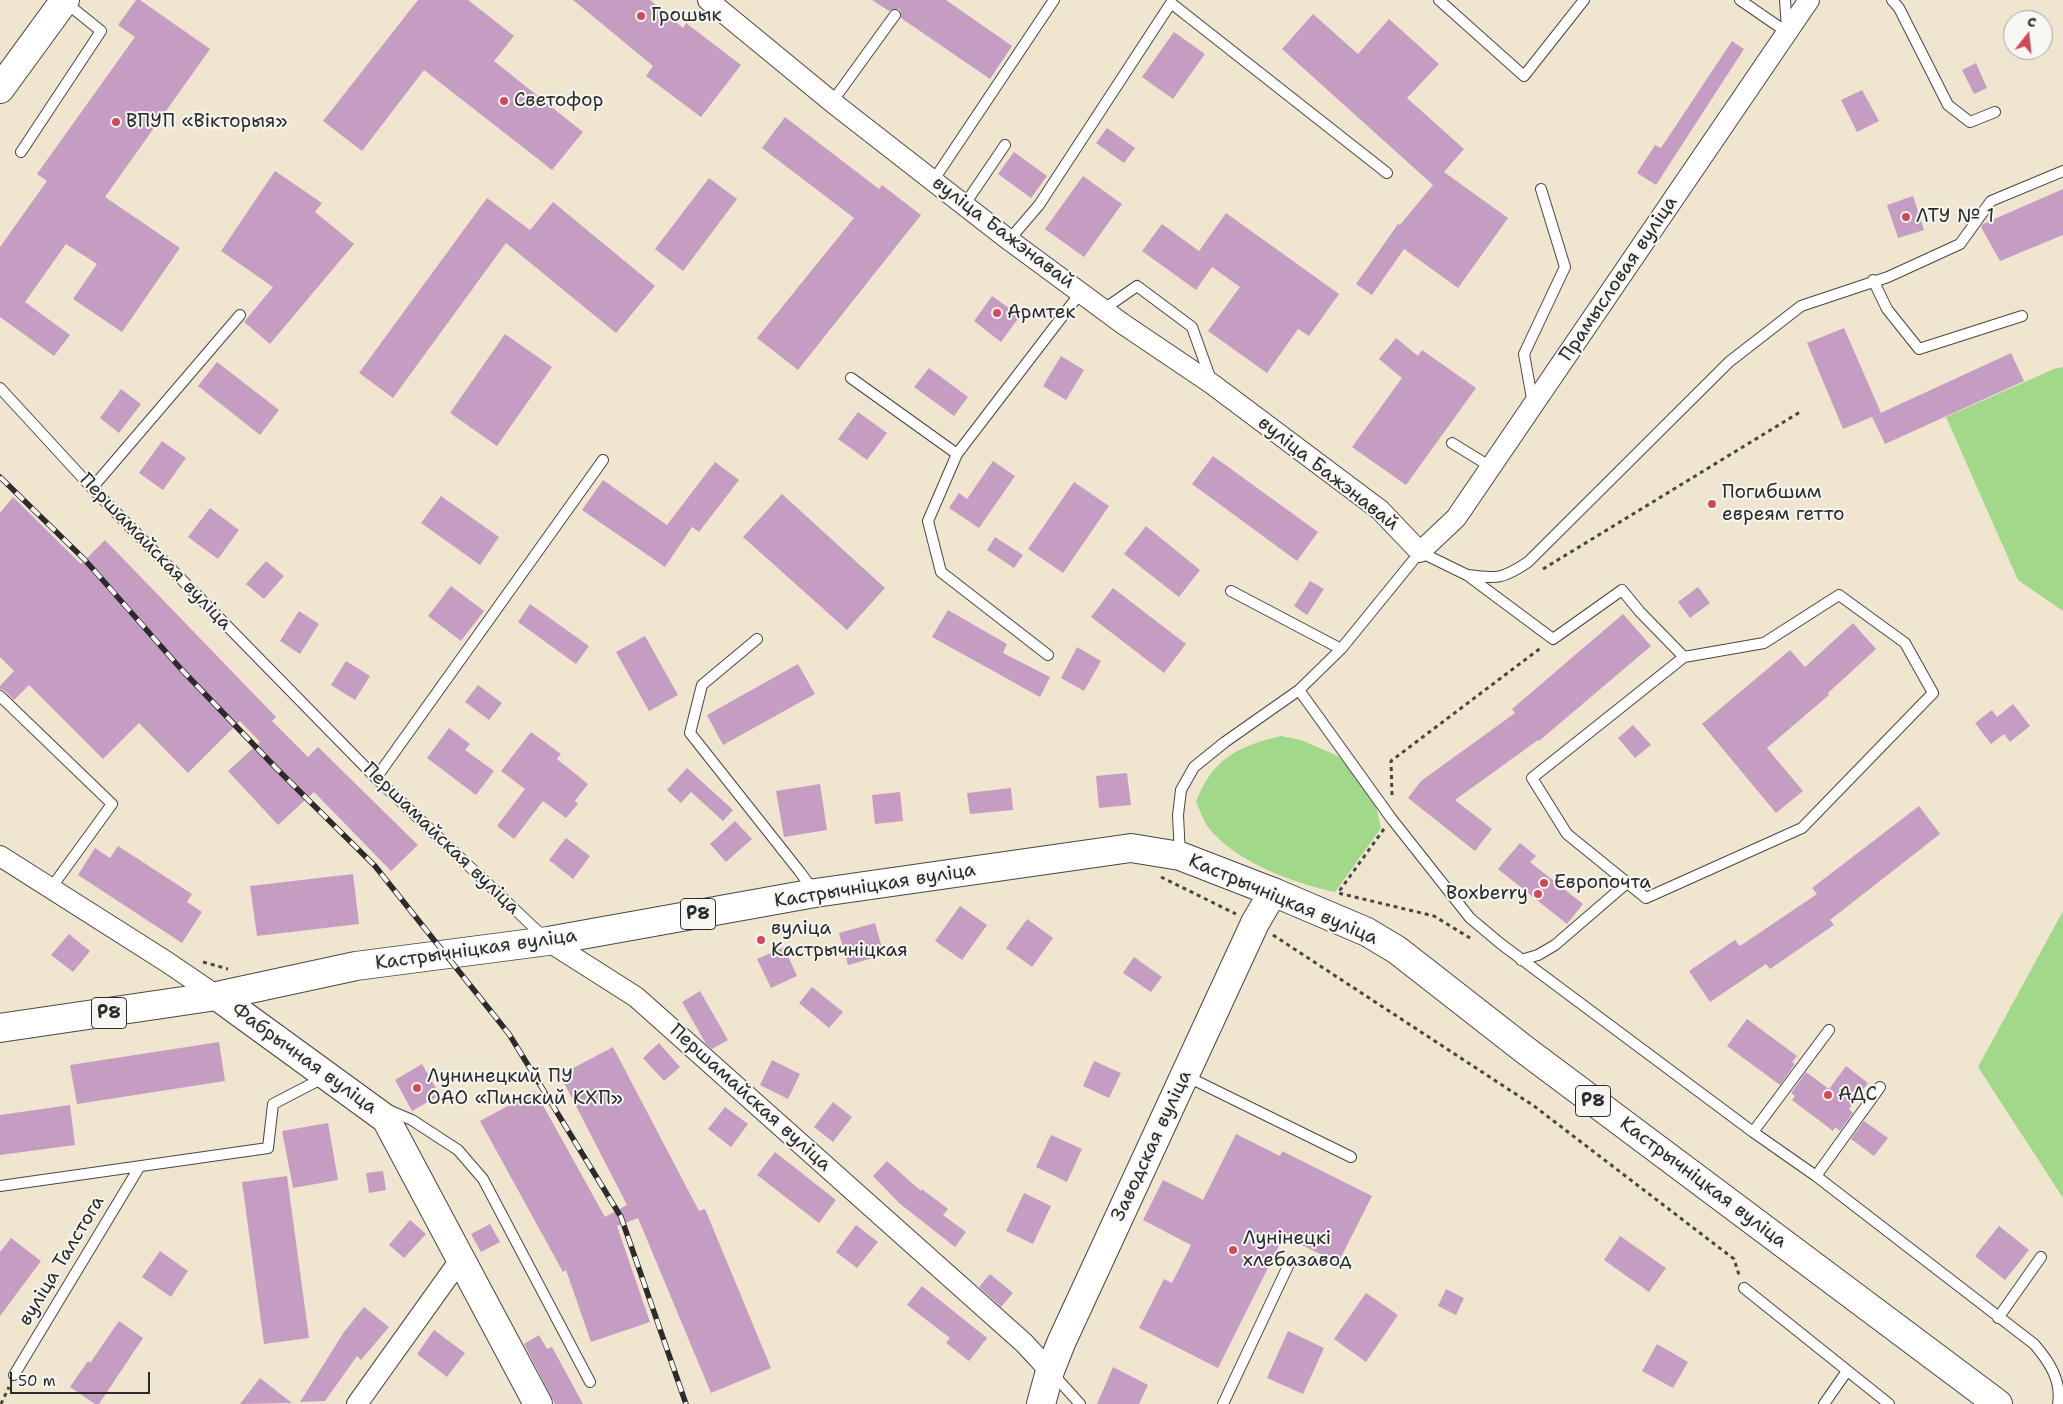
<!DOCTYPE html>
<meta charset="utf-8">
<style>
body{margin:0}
#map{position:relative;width:2063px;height:1404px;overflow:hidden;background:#f0e6cf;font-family:"Shantell Sans",sans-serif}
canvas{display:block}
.north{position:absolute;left:2003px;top:10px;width:50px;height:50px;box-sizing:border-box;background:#f6f6f2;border:1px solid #a5a5a2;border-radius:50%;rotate:16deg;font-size:14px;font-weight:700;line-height:20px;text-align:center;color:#2b2b2b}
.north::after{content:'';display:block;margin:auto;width:18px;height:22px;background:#d1495b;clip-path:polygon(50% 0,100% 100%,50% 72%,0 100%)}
.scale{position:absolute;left:10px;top:1372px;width:140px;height:22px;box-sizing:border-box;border:2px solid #2b2b2b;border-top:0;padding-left:6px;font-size:15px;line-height:18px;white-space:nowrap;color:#2b2b2b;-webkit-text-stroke:4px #f6f6f2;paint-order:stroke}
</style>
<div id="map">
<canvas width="2063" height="1404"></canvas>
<div class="north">С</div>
<div class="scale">50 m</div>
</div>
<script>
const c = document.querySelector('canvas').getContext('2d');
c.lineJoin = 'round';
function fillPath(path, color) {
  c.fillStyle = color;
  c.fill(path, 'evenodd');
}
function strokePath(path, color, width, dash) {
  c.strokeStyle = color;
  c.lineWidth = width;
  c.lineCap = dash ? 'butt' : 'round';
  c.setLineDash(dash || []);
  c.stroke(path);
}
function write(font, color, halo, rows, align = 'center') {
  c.font = font + ' "Shantell Sans",sans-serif';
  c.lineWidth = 4;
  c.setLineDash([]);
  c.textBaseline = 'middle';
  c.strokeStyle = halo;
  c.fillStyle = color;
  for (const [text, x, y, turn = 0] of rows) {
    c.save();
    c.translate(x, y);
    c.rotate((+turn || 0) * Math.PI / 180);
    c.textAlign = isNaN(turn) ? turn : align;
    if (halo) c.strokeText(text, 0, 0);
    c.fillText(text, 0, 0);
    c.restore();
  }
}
fillPath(new Path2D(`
 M2063 367V611L2018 580 1946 417 2054 369Z
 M1281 736 1301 740 1338 756 1356 774 1375 802 1381 828 1335 892C1293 883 1235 862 1208 827 1203 820 1200 810 1196 802 1212 759 1238 746 1281 736Z
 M2063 911V1198L1978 1067Z`), '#a2d889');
fillPath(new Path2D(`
 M136 0H140L210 49 105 197 180 248 122 332 73 299 97 264 66 244 25 302 70 335 54 356 0 317V247L47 181 37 174 135 37 118 25Z
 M418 0H468L514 36 494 61 583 132 552 170 424 70 362 151 323 121Z
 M573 0H650L683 28 686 23 741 65 701 117 646 76 653 66Z
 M872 0H946L1012 46 990 79 901 18V13L899 9H893L889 11Z
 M1313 14 1358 54 1389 19 1439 64 1407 98 1464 149 1444 172 1508 218 1458 288 1404 249 1372 295 1356 284 1398 224 1400 225 1433 185 1282 49Z
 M1174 32 1205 54 1173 99 1142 77Z
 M1732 41 1744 49 1656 185 1637 173 1655 145 1661 148Z
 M1976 63 1987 88 1974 94 1962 70Z
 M1862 90 1879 121 1857 132 1841 100Z
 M785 117 879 189 882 185 921 215 798 370 757 338 854 218 762 148Z
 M1107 128 1135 148 1124 163 1096 143Z
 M1014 152 1047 176 1031 198 998 174Z
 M275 171 322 203 315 212 354 244 270 344 244 322 273 287 221 251Z
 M1083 176 1122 204 1084 257 1045 229Z
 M709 178 737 199 683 271 655 249Z
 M2063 189V235L2000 261 1981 227 1983 224Z
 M1913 196 1924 230 1898 238 1887 205Z
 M487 198 530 230 553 202 655 286 616 333 506 243 393 398 359 373Z
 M1226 213 1339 294 1309 336 1298 329 1267 373 1208 331 1240 287 1212 267 1196 290 1142 251 1162 224 1199 251Z
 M992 296 1020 316 1001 342 974 321Z
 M1844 328 1881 413 1843 429 1807 343Z
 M505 334 552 367 497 446 450 413Z
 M1396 338 1418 356 1422 350 1476 388 1406 485 1352 447 1402 378 1379 359Z
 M2011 353 2024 381 1885 444 1872 417Z
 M1061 356 1084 370 1066 400 1043 386Z
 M217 362 279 410 260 435 198 386Z
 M929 368 968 397 954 416 914 387Z
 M121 389 141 404 119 433 100 418Z
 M858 412 887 433 867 460 838 439Z
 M162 441 186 458 163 490 139 473Z
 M1213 456 1318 532 1297 561 1192 484Z
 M993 461 1015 476 979 528 949 508 959 493 967 499Z
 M715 462 739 480 699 532 692 527 665 567 582 510 603 480 667 525Z
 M1074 482 1109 506 1063 573 1028 549Z
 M782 494 885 588 847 630 743 537Z
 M441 496 499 537 480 565 421 523Z
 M13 497 81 564 105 540 276 717 272 721 308 757 318 747 418 845 391 871 314 792 278 825 228 771 260 742 240 721 188 773 139 723 103 759 29 685 14 700 5 691 0 689V686L14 671 0 657V513Z
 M210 508 239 530 218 559 188 537Z
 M1146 526 1200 570 1179 597 1124 554Z
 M995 537 1023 555 1014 568 987 550Z
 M266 561 284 576 264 599 246 584Z
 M1310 581 1324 589 1307 615 1294 606Z
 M451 586 484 611 461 641 428 616Z
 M1698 587 1710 603 1690 618 1678 602Z
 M1113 588 1186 644 1164 673 1091 617Z
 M530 604 589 646 576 664 518 622Z
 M948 610 1007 644 1003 653 1050 677 1040 697 932 637Z
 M299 611 319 624 300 654 280 641Z
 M1623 614 1651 646 1539 741 1538 740 1455 800 1492 829 1475 851 1408 798 1421 781 1515 713 1512 709Z
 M1853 623 1876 649 1828 693 1829 695 1767 748 1803 791 1776 813 1702 724 1790 650 1805 667Z
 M645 636 678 695 649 711 616 652Z
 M1077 647 1101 661 1084 691 1061 678Z
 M346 661 370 676 355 700 331 685Z
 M798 664 815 694 723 745 707 715Z
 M478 685 502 703 489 720 465 702Z
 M2013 704 2030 726 2010 742 2004 734 1991 744 1975 723 1992 710 1997 717Z
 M1633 725 1651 745 1635 758 1618 738Z
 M449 728 470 744 465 750 494 771 476 795 427 758Z
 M531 732 561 754 557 759 588 784 575 801 578 804 566 818 543 801 514 839 497 826 525 789 501 771Z
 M687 768 733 810 723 821 691 792 681 803 667 790Z
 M1127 773 1131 805 1099 808 1096 776Z
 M820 784 827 830 784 837 776 791Z
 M1011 788 1013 810 970 814 967 793Z
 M900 792 903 821 875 824 872 795Z
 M1919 806 1940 834 1830 920 1834 925 1770 969 1766 964 1710 1002 1689 971 1735 940 1740 946 1817 894 1812 888Z
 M735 821 752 839 726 862 710 844Z
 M566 838 590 856 573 879 549 860Z
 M1520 843 1536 856 1530 862 1583 904 1567 924 1498 869Z
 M118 846 192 894 187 902 202 912 182 943 78 875 95 848 110 858Z
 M353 874 359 924 257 936 250 886Z
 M960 906 987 925 962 960 935 941Z
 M1027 919 1053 938 1032 967 1006 948Z
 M875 923 884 955 848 965 839 933Z
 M69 934 90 951 73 972 51 955Z
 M784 947 797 976 771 988 757 959Z
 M1134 957 1162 977 1151 992 1123 973Z
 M812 987 843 1012 829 1028 799 1003Z
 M700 991 728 1040 712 1049 706 1044 682 1002Z
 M1747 1019 1797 1056 1792 1062 1795 1064 1780 1085 1727 1046Z
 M219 1042 225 1081 77 1104 70 1065Z
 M659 1043 680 1067 664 1081 643 1058Z
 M613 1047 699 1211 705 1209 771 1368 711 1393 638 1218 617 1226 650 1322 591 1342 566 1270 563 1272 480 1121 535 1091 605 1217 627 1205 560 1075Z
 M772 1060 800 1074 788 1099 760 1085Z
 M1094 1061 1121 1073 1109 1098 1083 1086Z
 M422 1064 440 1095 412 1111 395 1080Z
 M1846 1066 1868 1083 1849 1109 1853 1113 1840 1131 1835 1127 1833 1131 1792 1100 1795 1096 1791 1093 1806 1072 1829 1089Z
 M833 1102 852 1117 833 1142 814 1127Z
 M70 1105 75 1145 0 1155V1115Z
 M725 1107 748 1124 731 1147 708 1129Z
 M1864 1121 1888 1138 1874 1156 1851 1139Z
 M328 1123 338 1180 293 1188 282 1131Z
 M1236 1134 1280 1156 1282 1151 1372 1196 1338 1263 1284 1236 1218 1368 1139 1328 1164 1279 1172 1283 1191 1245 1143 1220 1163 1180 1203 1200Z
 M1051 1135 1082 1149 1067 1182 1036 1167Z
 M775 1152 836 1200 819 1223 757 1175Z
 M887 1161 921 1191 922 1189 948 1209 943 1215 966 1232 955 1247 899 1203 873 1176Z
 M383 1171 386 1190 369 1193 366 1173Z
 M287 1176 309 1338 264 1344 242 1182Z
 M1024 1193 1051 1206 1033 1244 1006 1231Z
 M410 1220 426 1234 404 1258 389 1245Z
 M490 1224 500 1242 481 1252 471 1234Z
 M856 1225 878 1242 857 1268 836 1252Z
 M1999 1226 2029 1250 2005 1280 1975 1256Z
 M1620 1236 1666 1268 1649 1292 1604 1260Z
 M11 1238 41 1261 0 1316V1252Z
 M160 1251 188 1271 171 1297 142 1277Z
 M990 1274 1013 1293 1001 1307 979 1287Z
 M922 1286 987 1338 969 1361 946 1343 950 1338 907 1305Z
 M1446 1289 1464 1298 1456 1315 1438 1306Z
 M1366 1293 1398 1315 1366 1362 1334 1339Z
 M364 1307 389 1327 361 1360 357 1356 325 1401 300 1402 344 1332Z
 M119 1321 143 1338 99 1404H95L70 1387 88 1361 90 1363Z
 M434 1330 465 1353 447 1377 417 1354Z
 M1288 1331 1324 1348 1303 1394 1267 1378Z
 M539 1335 547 1349 552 1347 583 1404H555L524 1344Z
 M1657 1344 1688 1362 1673 1388 1642 1371Z
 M1113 1367 1148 1385 1139 1404H1097Z
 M260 1378 292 1403 240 1404Z`), '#c59dc3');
const lane = new Path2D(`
 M1439 0 1524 76 1584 0
 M1740 0 1788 33
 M1785 0 1787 29
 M1892 0 1899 8 1948 105 1970 122 1995 112
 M832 102 895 15
 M21 152 101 31 65 2
 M933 181 1054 0
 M965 204 1005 145
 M1009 240 1039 205 1171 3 1387 173
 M1873 280 1887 309 1919 349 2022 316
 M1104 309 1137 286 1192 327 1211 380
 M851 378 957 454
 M0 388 92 488 376 778 545 938
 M1533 404 1524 354 1565 267 1541 189
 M1452 443 1491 467
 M92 488 240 315
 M1468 575C1497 579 1503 579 1528 562L1729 362 1801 306 1888 277 1960 244 1991 201 2063 171
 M1231 591 1341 649
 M757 639 702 685 690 733 800 872 813 890
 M1048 655 941 572 928 521 957 454 1081 292
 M1299 690 1391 818 1470 918 1501 944 1753 1132 1816 1176 2034 1344C2049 1361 2062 1381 2058 1404
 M0 696 112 804 51 888
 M376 778 603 460
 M1180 855 1178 815 1181 790 1194 767 1225 742 1299 690 1341 649 1420 552 1467 575 1553 639 1622 590 1640 612 1684 657 1764 643 1839 595 1905 643 1933 693 1802 828 1646 898 1567 834 1532 778 1684 657
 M1521 960 1538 955 1555 945 1627 883
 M1186 1076 1351 1157
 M386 1109 412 1120 458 1150 483 1179 590 1382
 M1753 1132 1829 1030
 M1816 1176 1880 1087
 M0 1186 268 1148 273 1104 325 1077
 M1744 1288 1889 1404
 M1998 1318 2041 1257
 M1053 1374 1080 1404
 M14 1375 140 1166
 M1223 1404 1289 1264
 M1824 1404 1847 1371`);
const street = new Path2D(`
 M708 0 832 102 1009 240 1123 324 1212 384 1380 510 1420 552 1456 518 1809 0
 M0 856 167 962 217 996
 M548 941 636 997 1024 1343 1050 1371
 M357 1404 460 1260`);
const secondary = new Path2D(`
 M0 89 65 0
 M217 996 386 1119 538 1404
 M1041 1404 1050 1371 1061 1343 1255 923 1273 892`);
const primary = new Path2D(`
 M0 1028 217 996 356 966 548 941 815 893 1131 848 1180 856 1273 892 1367 932 1397 950 1525 1050 1998 1404`);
strokePath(lane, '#494744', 12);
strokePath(street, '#494744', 22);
strokePath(secondary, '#494744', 30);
strokePath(primary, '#494744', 30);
strokePath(new Path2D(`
 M1543 569 1800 412
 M1392 795 1391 761 1542 647
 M1384 829 1338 893 1434 916 1470 938
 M1161 877 1236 914
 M1273 935 1534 1106 1734 1259 1739 1275
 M203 962 228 969
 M1 1404 9 1387`), '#494744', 3, [4, 4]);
strokePath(lane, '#fff', 10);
strokePath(street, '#fff', 20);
strokePath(secondary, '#fff', 28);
strokePath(primary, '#fff', 28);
const rail = new Path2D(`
 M0 477 85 560 181 669 277 769 375 866 509 1034 621 1217 686 1404`);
strokePath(rail, '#2b2b2b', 5.5);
strokePath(rail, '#f6f6f2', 4, [11]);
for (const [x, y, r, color] of [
 [641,16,5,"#d1495b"],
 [504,101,5,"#d1495b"],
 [116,122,5,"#d1495b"],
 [1906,217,5,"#d1495b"],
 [997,313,5,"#d1495b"],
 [1712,504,5,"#d1495b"],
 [1544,883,5,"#d1495b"],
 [1538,894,5,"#d1495b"],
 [761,940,5,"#d1495b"],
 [417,1088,5,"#d1495b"],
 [1828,1095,5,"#d1495b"],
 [1233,1250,5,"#d1495b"]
]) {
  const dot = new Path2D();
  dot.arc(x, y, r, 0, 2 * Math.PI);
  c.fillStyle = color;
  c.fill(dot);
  strokePath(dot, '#f6f6f2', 2);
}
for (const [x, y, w] of [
 [698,914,35],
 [109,1013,35],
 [1593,1101,35]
]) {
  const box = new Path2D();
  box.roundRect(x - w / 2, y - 15.5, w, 31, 4);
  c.fillStyle = '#f6f6f2';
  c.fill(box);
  strokePath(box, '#2b2b2b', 1);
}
write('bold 18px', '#2b2b2b', null, [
 ["Р8",698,914],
 ["Р8",109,1013],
 ["Р8",1593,1101]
]);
write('19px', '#2b2b2b', '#f6f6f2', [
 ["Грошык",651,16],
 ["Светофор",514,101],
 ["ВПУП «Вікторыя»",126,122],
 ["ЛТУ № 1",1916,217],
 ["Армтек",1007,313],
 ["Погибшим",1722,493],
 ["евреям гетто",1722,515],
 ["Европочта",1554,883],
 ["Boxberry",1528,894,"right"],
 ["вуліца",771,929],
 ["Кастрычніцкая",771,951],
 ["Лунинецкий ПУ",427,1077],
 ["ОАО «Пинский КХП»",427,1099],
 ["АДС",1838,1095],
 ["Лунінецкі",1243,1239],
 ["хлебазавод",1243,1261]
], 'left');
write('19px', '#2b2b2b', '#f6f6f2', [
 ["вуліца Бажэнавай",1003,233,37],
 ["Прамысловая вуліца",1619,279,-56],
 ["вуліца Бажэнавай",1328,474,38],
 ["Першамайская вуліца",155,552,46],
 ["Першамайская вуліца",441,839,44],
 ["Кастрычніцкая вуліца",875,886,-9],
 ["Кастрычніцкая вуліца",1283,900,23],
 ["Кастрычніцкая вуліца",476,950,-8],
 ["Фабрычная вуліца",304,1059,36],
 ["Першамайская вуліца",750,1098,42],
 ["Заводская вуліца",1152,1146,-65],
 ["Кастрычніцкая вуліца",1703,1183,37],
 ["вуліца Талстога",62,1261,-59]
]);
</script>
